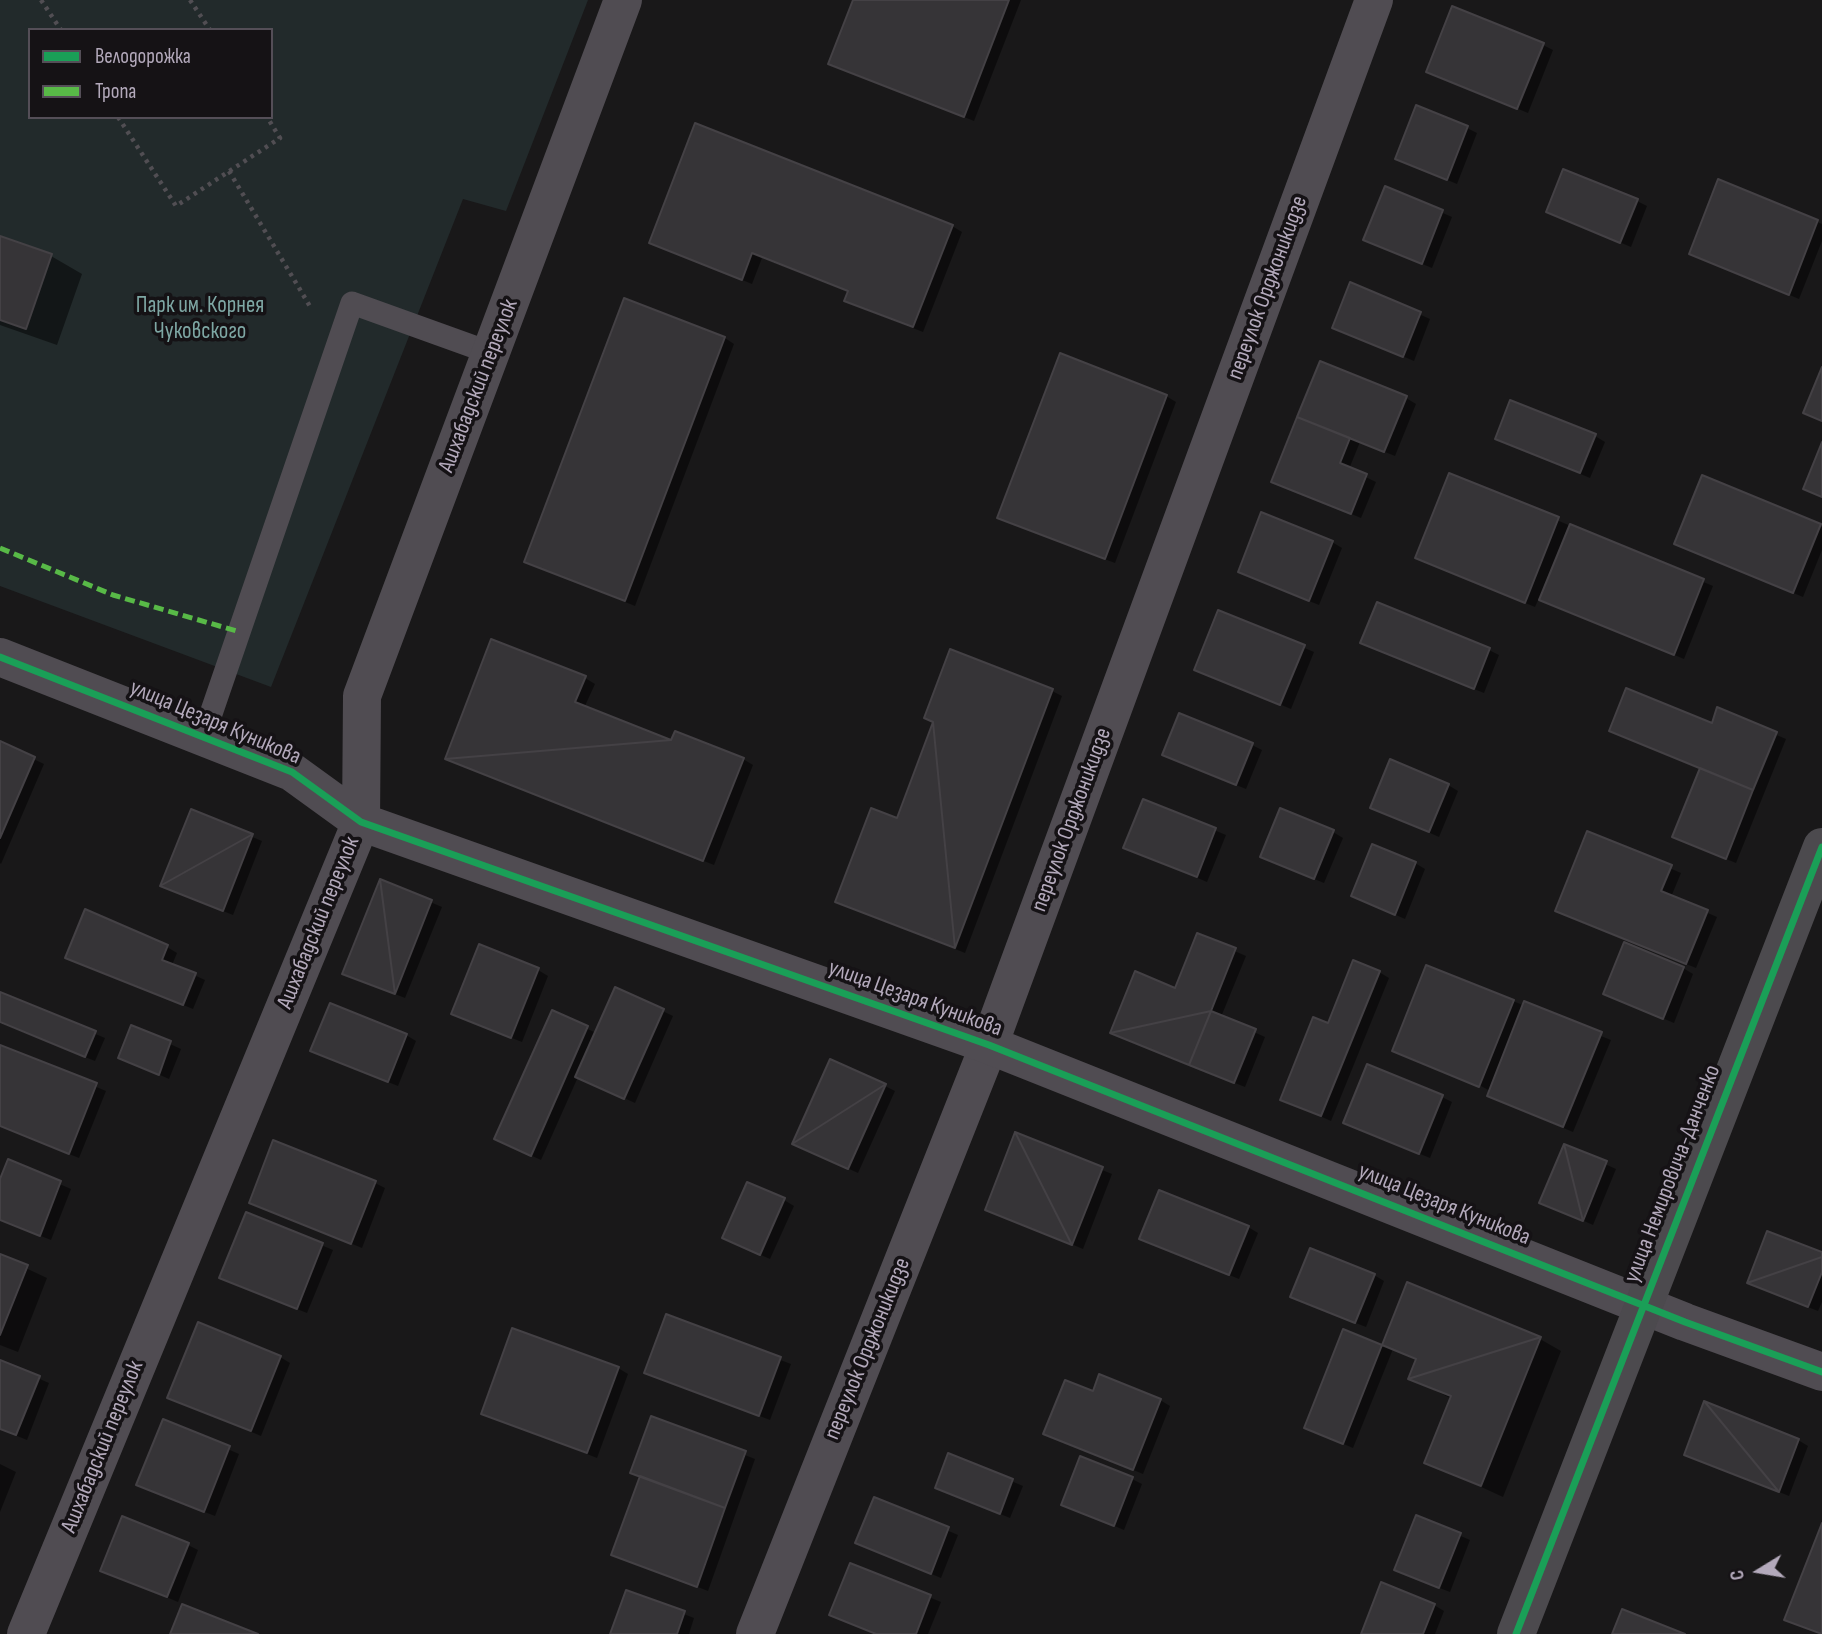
<!DOCTYPE html>
<meta charset="utf-8">
<style>
body{margin:0}
#map{position:relative;width:1822px;height:1634px;overflow:hidden;background:#191819;font-family:"Sofia Sans Condensed",sans-serif}
canvas{display:block}
.legend{position:absolute;left:28px;top:28px;width:245px;height:91px;box-sizing:border-box;background:#151215;border:2px solid #544e57;margin:0;padding:9px 12px;list-style:none;font-size:21px;color:#b3a9bb}
.legend li{display:flex;align-items:center;gap:14px;height:35px}
.legend b{width:35px;border:2px solid #544e57}
.north{position:absolute;left:1724px;top:1536px;width:70px;height:70px;-webkit-text-stroke:5px #151215;paint-order:stroke;rotate:259deg;font-size:19px;font-weight:700;line-height:28px;text-align:center;color:#b3a9bb}
.north::after{content:'';display:block;margin:auto;width:24px;height:32px;background:#b3a9bb;clip-path:polygon(50% 0,100% 100%,50% 72%,0 100%)}
</style>
<div id="map">
<canvas width="1822" height="1634"></canvas>
<ul class="legend">
<li><b style="height:9px;background:#1a9f57"></b>Велодорожка</li>
<li><b style="height:9px;background:#58b947"></b>Тропа</li>
</ul>
<div class="north">С</div>
</div>
<script>
const c = document.querySelector('canvas').getContext('2d');
c.lineJoin = 'round';
function fillPath(path, color) {
  c.fillStyle = color;
  c.fill(path, 'evenodd');
}
function strokePath(path, color, width, dash) {
  c.strokeStyle = color;
  c.lineWidth = width;
  c.lineCap = dash ? 'butt' : 'round';
  c.setLineDash(dash || []);
  c.stroke(path);
}
function write(font, color, halo, rows, align = 'center') {
  c.font = font + ' "Sofia Sans Condensed",sans-serif';
  c.lineWidth = 7;
  c.setLineDash([]);
  c.textBaseline = 'middle';
  c.strokeStyle = halo;
  c.fillStyle = color;
  for (const [text, x, y, turn = 0] of rows) {
    c.save();
    c.translate(x, y);
    c.rotate((+turn || 0) * Math.PI / 180);
    c.textAlign = isNaN(turn) ? turn : align;
    if (halo) c.strokeText(text, 0, 0);
    c.fillText(text, 0, 0);
    c.restore();
  }
}
fillPath(new Path2D(`
 M0 0H588L506 211 463 199 271 687 0 586ZM30 30H271V117H30Z`), '#222a2b');
fillPath(new Path2D(`
 M855 0H1021L974 121 830 63Z
 M1543 45 1553 50 1528 113 1439 76Z
 M1467 128 1477 133 1457 184 1407 163Z
 M1719 182 1822 224V241L1799 299 1691 253Z
 M1386 188 1452 217 1432 268 1365 240Z
 M1637 201 1647 206 1631 247 1548 212Z
 M952 226 962 232 923 332 856 306 846 300 849 292 762 258 752 284 651 242Z
 M0 238 51 256 82 274 57 345 0 325Z
 M1351 284 1430 319 1414 361 1334 327Z
 M725 338 734 344 635 606 526 562Z
 M1166 396 1176 402 1115 563 1009 523Z
 M1406 398 1416 404 1395 456 1360 442 1349 469 1376 482 1361 518 1273 481Z
 M1595 436 1605 442 1590 478 1507 443Z
 M1450 475 1713 586 1684 659 1539 598 1535 607 1417 558Z
 M1703 478 1822 527V550L1803 597 1676 544Z
 M1332 542 1342 548 1319 605 1250 577Z
 M1219 612 1314 652 1291 709 1196 669Z
 M1372 648 1489 650 1499 655 1484 693Z
 M585 678 595 684 584 708 672 742 743 759 753 765 714 865 448 759Z
 M1052 691 1062 696 965 953 837 901 898 821 935 722Z
 M1718 710 1786 739 1736 863 1684 842Z
 M0 743 44 764 1 864 0 863Z
 M1252 745 1262 750 1246 789 1174 760Z
 M1448 785 1458 791 1439 837 1372 807Z
 M1144 801 1226 835 1207 882 1125 847Z
 M192 812 262 841 233 915 173 891Z
 M1333 832 1343 838 1324 883 1262 857Z
 M1588 833 1681 873 1671 897 1717 917 1696 968 1567 916Z
 M1415 863 1425 869 1405 919 1353 896Z
 M381 881 442 907 405 998 354 978Z
 M1198 935 1246 956 1221 1017 1265 1037 1245 1087 1122 1038 1176 990Z
 M167 947 177 953 172 965 205 980 193 1009 67 957Z
 M1427 967 1611 1040 1573 1132 1499 1101 1489 1095 1490 1091 1472 1081Z
 M1683 968 1693 974 1674 1023 1606 994Z
 M538 970 548 976 522 1042 463 1019Z
 M1379 972 1389 978 1331 1121 1282 1099 1329 1025Z
 M616 989 673 1016 635 1103 578 1077 541 1160 506 1144 553 1012 596 1033Z
 M0 994 105 1038 95 1061 0 1023Z
 M132 1027 181 1049 169 1079 120 1057Z
 M406 1035 416 1041 398 1086 323 1056Z
 M0 1047 106 1091 79 1158 0 1126Z
 M885 1086 895 1091 858 1173 804 1148Z
 M1442 1097 1452 1102 1430 1158 1345 1123Z
 M1017 1135 1112 1174 1083 1249 988 1209Z
 M1565 1146 1616 1169 1593 1225 1542 1202Z
 M9 1162 71 1189 51 1240 0 1220V1184Z
 M375 1183 385 1188 362 1248 251 1202Z
 M784 1200 794 1206 770 1259 734 1243Z
 M247 1214 333 1250 307 1313 231 1283Z
 M1248 1227 1258 1233 1239 1279 1141 1239Z
 M1822 1254V1302L1818 1311 1759 1288Z
 M0 1256 47 1278 18 1352 0 1345Z
 M1374 1275 1384 1281 1366 1327 1302 1302Z
 M1408 1285 1540 1339 1561 1351 1503 1497 1427 1462 1452 1399 1410 1378 1417 1361 1393 1349 1353 1448 1306 1428 1344 1331 1383 1347Z
 M667 1317 791 1364 770 1420 646 1372Z
 M280 1357 290 1363 261 1436 169 1397Z
 M0 1362 49 1383 27 1440 0 1429Z
 M618 1368 628 1374 597 1458 483 1413Z
 M1094 1394 1160 1400 1170 1406 1143 1474 1045 1433Z
 M652 1418 755 1459 708 1591 613 1554 641 1477Z
 M164 1421 239 1454 215 1516 148 1490Z
 M1798 1440 1808 1446 1789 1496 1686 1454Z
 M949 1455 1023 1486 1010 1518 947 1492Z
 M0 1464 16 1472 0 1512Z
 M1132 1479 1142 1484 1124 1530 1063 1504Z
 M875 1499 958 1535 941 1578 858 1543Z
 M1417 1517 1470 1540 1450 1592 1406 1575Z
 M188 1545 198 1550 178 1602 102 1570Z
 M851 1565 941 1602 928 1634H876L831 1614Z
 M627 1592 694 1618 689 1634H612Z
 M1434 1605 1444 1611 1435 1634H1363Z`), '#0007');
const building = new Path2D(`
 M853 0H1009L964 117 828 64Z
 M1452 6 1544 43 1517 109 1426 72Z
 M1416 105 1468 126 1447 180 1395 159Z
 M695 123 953 225 913 327 844 301 848 291 752 253 742 280 649 243Z
 M1563 169 1638 199 1620 243 1546 212Z
 M1718 179 1818 220 1789 295 1689 254Z
 M1385 186 1443 210 1422 264 1363 240Z
 M0 236 52 254 26 329 0 320Z
 M1350 282 1421 312 1403 357 1332 328Z
 M624 298 725 337 625 601 524 562Z
 M1060 353 1167 395 1105 559 997 518Z
 M1320 361 1407 396 1384 452 1297 417Z
 M1822 367V421L1803 413Z
 M1510 400 1596 434 1580 473 1495 439Z
 M1297 417 1350 438 1340 463 1367 474 1351 514 1271 482Z
 M1822 442V497L1803 489Z
 M1449 473 1559 517 1525 603 1415 558Z
 M1702 475 1821 524 1793 593 1674 544Z
 M1261 512 1333 541 1309 601 1238 572Z
 M1570 524 1704 579 1674 655 1539 600Z
 M1377 602 1490 648 1474 689 1360 643Z
 M1218 610 1305 645 1280 705 1194 670Z
 M491 639 586 676 575 702 671 740 445 759Z
 M950 649 1053 689 955 948 933 722 924 718Z
 M1626 688 1712 723 1717 707 1777 732 1753 790 1609 731Z
 M1179 713 1253 743 1236 785 1162 755Z
 M933 722 955 948 835 902 871 808 897 818Z
 M675 731 744 758 703 861 445 759 671 740Z
 M0 741 35 757 0 838Z
 M1390 759 1449 784 1429 832 1370 808Z
 M1700 768 1753 790 1726 859 1672 837Z
 M1143 799 1216 828 1197 877 1123 848Z
 M1280 808 1334 830 1314 879 1260 857Z
 M191 809 253 834 160 886Z
 M1587 831 1672 865 1661 891 1708 910 1686 964 1555 911Z
 M253 834 223 911 160 886Z
 M1372 844 1416 862 1395 915 1351 896Z
 M380 879 432 900 395 994Z
 M380 879 395 994 342 974Z
 M85 909 168 945 162 960 196 973 183 1005 65 958Z
 M1197 933 1236 948 1211 1011 1110 1033 1135 971 1175 988Z
 M1624 942 1684 967 1663 1019 1603 994Z
 M479 944 539 968 511 1038 451 1014Z
 M1353 960 1380 971 1321 1116 1280 1100 1313 1017 1328 1023Z
 M1426 965 1514 1000 1479 1087 1392 1051Z
 M615 987 664 1009 624 1099 575 1077Z
 M0 992 96 1031 85 1057 0 1022Z
 M1524 1001 1602 1032 1563 1127 1487 1096Z
 M330 1003 407 1034 388 1082 310 1051Z
 M552 1010 588 1026 531 1156 494 1139Z
 M1211 1011 1189 1065 1110 1033Z
 M1211 1011 1256 1029 1234 1083 1189 1065Z
 M131 1025 171 1041 159 1075 118 1058Z
 M0 1045 97 1083 69 1154 0 1126Z
 M830 1059 886 1084 792 1144Z
 M1367 1064 1443 1095 1419 1154 1343 1123Z
 M886 1084 848 1169 792 1144Z
 M1015 1132 1072 1245 985 1210Z
 M1015 1132 1103 1167 1072 1245Z
 M273 1140 376 1181 351 1244 249 1203Z
 M1564 1144 1583 1221 1539 1203Z
 M1564 1144 1607 1161 1583 1221Z
 M8 1159 61 1181 40 1236 0 1220V1179Z
 M747 1182 785 1198 760 1255 722 1238Z
 M1159 1190 1249 1226 1229 1275 1139 1239Z
 M246 1212 323 1243 297 1309 219 1278Z
 M1767 1231 1822 1252V1257L1747 1283Z
 M1310 1248 1375 1274 1355 1323 1290 1297Z
 M0 1254 28 1265 0 1335Z
 M1822 1257V1272L1808 1307 1747 1283Z
 M1407 1282 1541 1337 1408 1379 1416 1359 1382 1345Z
 M666 1314 781 1357 759 1416 644 1373Z
 M198 1322 281 1356 251 1431 167 1398Z
 M512 1328 619 1367 587 1453 481 1414Z
 M1343 1329 1382 1345 1343 1444 1304 1428Z
 M1541 1337 1481 1486 1424 1463 1451 1396 1408 1379Z
 M0 1360 40 1376 16 1435 0 1429Z
 M1099 1374 1161 1399 1133 1470 1043 1434 1065 1380 1093 1391Z
 M1704 1401 1799 1439 1779 1492Z
 M1704 1401 1779 1492 1684 1455Z
 M651 1416 746 1451 725 1508 630 1473Z
 M163 1419 230 1446 204 1512 136 1485Z
 M948 1453 1013 1479 1000 1514 935 1488Z
 M1080 1456 1133 1477 1114 1526 1061 1505Z
 M640 1476 725 1508 697 1587 611 1555Z
 M874 1497 949 1527 931 1574 855 1543Z
 M1416 1515 1461 1533 1439 1588 1394 1570Z
 M122 1516 189 1543 167 1597 100 1571Z
 M1822 1523V1634L1784 1620Z
 M850 1563 931 1595 916 1634H876L829 1615Z
 M1381 1582 1435 1604 1423 1634H1361Z
 M626 1590 685 1611 677 1634H610Z
 M182 1604 258 1634H170Z
 M1622 1609 1685 1634H1612Z`);
fillPath(building, '#363437');
strokePath(building, '#444145', 2);
strokePath(new Path2D(`
 M41 0 61 30
 M190 0 210 30
 M118 117 176 206 280 138 267 117
 M229 171 311 308`), '#514e53', 4.5, [3.5, 5]);
strokePath(new Path2D(`
 M203 737 352 303 491 353`), '#504c52', 23);
strokePath(new Path2D(`
 M26 1634 361 822
 M755 1634 989 1045 1374 0`), '#504c52', 38);
strokePath(new Path2D(`
 M0 657 292 772 361 822 989 1045 1685 1322 1822 1372
 M361 822 362 696 623 0`), '#504c52', 38);
strokePath(new Path2D(`
 M1516 1634 1822 847`), '#4c4a4e', 38);
strokePath(new Path2D(`
 M0 548 113 595 240 632`), '#58b947', 5, [10, 5]);
strokePath(new Path2D(`
 M0 657 292 772 361 822 989 1045 1685 1322 1822 1372
 M1516 1634 1822 847`), '#1a9f57', 7);
write('23px', '#b3a9bb', '#151215', [
 ["переулок Орджоникидзе",1268,288,-70],
 ["Ашхабадский переулок",479,386,-69],
 ["улица Цезаря Куникова",215,723,23],
 ["переулок Орджоникидзе",1072,820,-70],
 ["Ашхабадский переулок",319,923,-68],
 ["улица Цезаря Куникова",915,999,20],
 ["улица Немировича-Данченко",1673,1174,-69],
 ["улица Цезаря Куникова",1444,1205,22],
 ["переулок Орджоникидзе",868,1349,-68],
 ["Ашхабадский переулок",103,1447,-68]
]);
write('23px', '#7ea7a4', '#151215', [
 ["Парк им. Корнея",200,306],
 ["Чуковского",200,332]
]);
</script>
